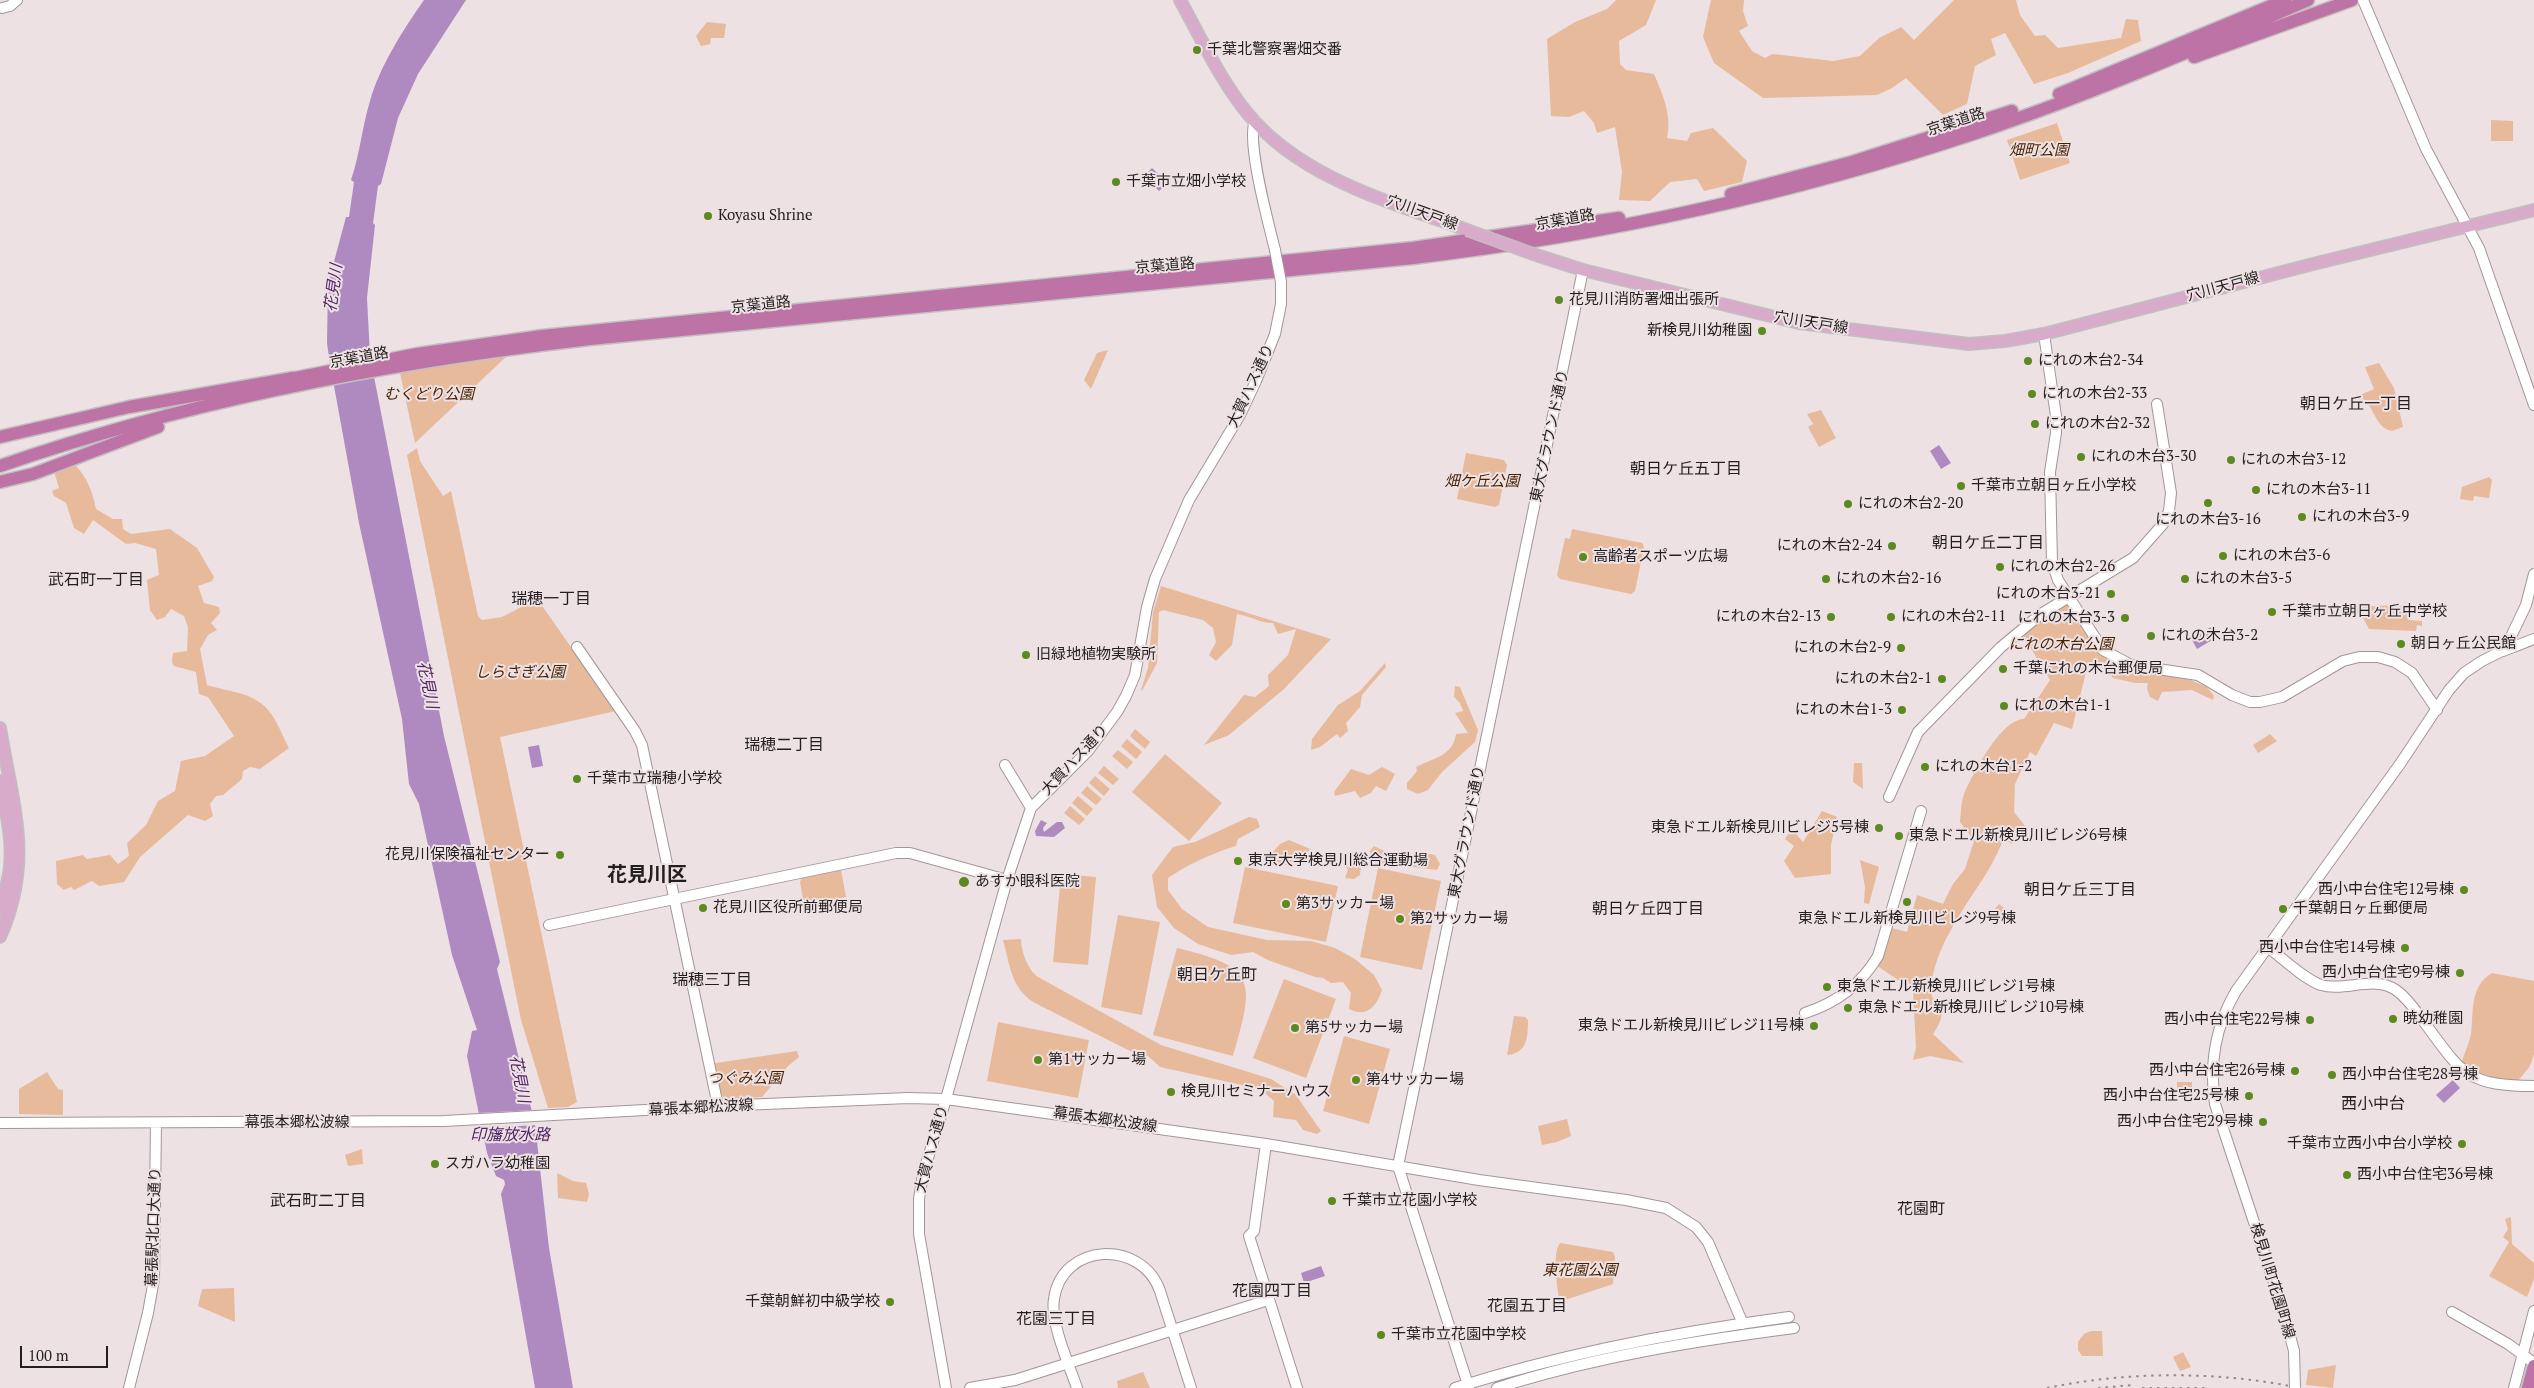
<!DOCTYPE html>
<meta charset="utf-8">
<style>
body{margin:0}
#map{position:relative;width:2534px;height:1388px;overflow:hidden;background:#ede1e3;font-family:"PT Serif",serif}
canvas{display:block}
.scale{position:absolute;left:20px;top:1346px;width:88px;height:22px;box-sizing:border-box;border:2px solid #231e1f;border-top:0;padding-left:6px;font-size:15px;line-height:18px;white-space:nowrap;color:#231e1f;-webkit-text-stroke:4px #ede1e3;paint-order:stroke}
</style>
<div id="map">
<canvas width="2534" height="1388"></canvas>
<div class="scale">100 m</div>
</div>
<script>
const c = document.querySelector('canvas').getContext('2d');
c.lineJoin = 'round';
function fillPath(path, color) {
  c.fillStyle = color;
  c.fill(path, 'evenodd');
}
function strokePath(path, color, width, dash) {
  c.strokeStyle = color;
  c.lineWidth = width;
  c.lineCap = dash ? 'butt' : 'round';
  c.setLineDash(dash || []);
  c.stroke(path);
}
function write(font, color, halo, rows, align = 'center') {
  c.font = font + ' "PT Serif","Noto Sans JP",serif';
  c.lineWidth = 4;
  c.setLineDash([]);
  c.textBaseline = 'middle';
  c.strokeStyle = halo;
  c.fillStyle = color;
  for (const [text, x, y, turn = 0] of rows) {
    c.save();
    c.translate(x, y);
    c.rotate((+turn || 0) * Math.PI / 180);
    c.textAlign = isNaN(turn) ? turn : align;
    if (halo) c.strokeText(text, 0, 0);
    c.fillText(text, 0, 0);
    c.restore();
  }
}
fillPath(new Path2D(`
 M1616 0H1656L1646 25 1619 41 1620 64 1626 70 1654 74C1663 95 1672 115 1667 138L1687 141 1691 133 1713 128 1747 161 1742 182 1704 191 1697 179 1670 182 1650 201 1619 200 1622 172 1615 127 1597 133 1594 123 1584 111 1569 117 1551 116 1547 39 1575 22 1607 9Z
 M1711 0H1744L1743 11 1748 26 1739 31 1752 51 1765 58 1773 54 1833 61 1860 56 1879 38 1901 27 1914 40 1954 0H2016L2020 15 2035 36 2045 35 2058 48 2121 38 2126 19 2138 20 2141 41 2068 73 2034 84 2005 33 1991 39 1996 55 1975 66 1967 104 1943 115 1906 78 1892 88 1877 95 1763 98 1714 63 1703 37Z
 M707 22 726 24 724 38H711L710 44 701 46 696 36Z
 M2491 120 2513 121V141H2491Z
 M2057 123 2070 163 2020 180 2007 140Z
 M1108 350 1091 389 1084 380 1097 353Z
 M508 355 415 443 400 373Z
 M2379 363 2394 388 2403 427 2392 431C2373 427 2375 403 2358 396L2374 389 2365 367Z
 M1821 410 1836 438 1819 447 1808 427 1813 424 1807 414Z
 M417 448 420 461 443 496 451 491 478 616 482 620 502 617 535 600H538L616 711 500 737 577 1102 568 1107 548 1108 521 1020 407 455Z
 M1466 453 1504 460 1507 465 1499 505 1495 507 1457 499Z
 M76 466C88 479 92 491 96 509L113 519H122L123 529 131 534 170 529 197 548 214 577 212 581 198 586 204 603 219 607 220 613 211 623 217 630 208 635 200 649 207 685C222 690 246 692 259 702 274 711 281 733 289 748L260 769 250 767 243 771 242 779 223 795 216 796 210 804 213 816 205 821 188 815 140 857 124 882 99 886 92 881 74 890 71 887 64 890 57 884 56 861 83 855 87 859 110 855 118 864 129 856 127 843 146 825 158 801 175 791 181 761 205 756 234 736 208 697 199 694 196 672 174 666 172 662 173 653 187 651 188 627 184 616 171 609 165 617 157 620 150 610 147 580 159 575 156 549 135 543 126 544 93 520 84 534 74 528 66 503 54 496 52 491 59 488 54 471Z
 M2489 477 2492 480 2489 498 2474 496 2473 501 2460 499 2462 487Z
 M1572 529 1642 543 1644 547 1635 591 1631 594 1560 579 1557 575 1565 538 1570 539Z
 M1161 586 1331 639 1284 689 1229 735 1204 745 1244 695 1255 697 1269 686 1268 675 1288 655 1296 629 1278 634 1273 623C1260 623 1250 616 1237 614L1232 645 1216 661 1209 655 1216 642 1213 628 1203 620 1163 610 1159 612 1157 663 1142 691 1141 690 1148 668 1153 612Z
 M2065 604H2069L2109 659 2181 676 2207 687 2214 696 2213 700 2192 690 2162 692 2158 701 2150 697 2147 689 2148 683H2135L2113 678 2106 668 2088 664 2072 729 2054 723 2036 756 2030 752 2015 784 2014 812 2026 827 2012 844 2004 839C1998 851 1993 863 1986 874 1966 906 1927 956 1932 997 1945 1013 1944 1017 1933 1034L1964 1063 1930 1056 1913 1060 1916 1048 1913 990 1908 981 1898 980 1876 965 1885 951 1892 928 1907 932 1917 895 1943 904 1953 884 1965 869 1974 841 1960 822C1961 813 1961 802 1964 794 1973 774 2000 720 2024 719L2050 680 2024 637V630Z
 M2398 605 2406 607 2408 620 2422 621V626L2417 625 2416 631 2369 629 2361 614H2355V607Z
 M1385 663 1386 667 1362 695 1360 707 1346 723 1348 731 1340 738 1337 734 1320 747 1311 750 1312 739 1338 705 1360 691Z
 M1455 686 1460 687 1478 730 1475 742 1442 772 1428 790 1418 794 1407 789V783L1417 771 1416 767C1433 758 1453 756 1456 734L1468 733 1455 713 1463 711 1460 703 1454 697Z
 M1135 729 1150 742 1145 749 1130 736Z
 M2270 734 2277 741 2258 753 2253 745Z
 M1127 739 1142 752 1136 759 1121 746Z
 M1118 750 1133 762 1127 769 1112 756Z
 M1165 754 1222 803 1189 841 1132 792Z
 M1854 763H1862L1863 789 1853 782Z
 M1104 766 1119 779 1113 785 1098 773Z
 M1382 767 1395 774 1386 791 1376 786 1371 793 1360 798 1355 791 1335 796 1334 792 1351 769 1369 775Z
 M1095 776 1110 789 1104 796 1089 783Z
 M1087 786 1102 799 1096 805 1081 793Z
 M1078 796 1093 809 1087 816 1072 803Z
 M1070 806 1085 819 1079 825 1064 813Z
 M1822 811 1837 817 1831 845V874L1795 878 1784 861 1794 846 1785 839 1792 829 1803 842Z
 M1249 817 1257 819 1260 827 1238 839 1236 846C1211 854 1190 863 1168 878V890L1182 909 1208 927 1267 940 1311 941 1335 948 1355 959 1374 975 1382 990C1376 1007 1367 1018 1349 1009L1351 993 1343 982 1331 983 1323 978 1315 977 1268 960 1253 952 1231 955 1198 944 1174 928 1157 907 1152 875 1173 847 1195 842Z
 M1289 840 1310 849 1300 865H1286L1274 861 1272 853 1280 844Z
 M1374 846C1383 850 1393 857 1404 856 1416 856 1423 852 1435 855L1440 864 1437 870 1406 866 1403 861H1390L1386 865 1381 864 1378 858 1371 857 1370 851Z
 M1347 852H1357L1368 862 1361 866 1360 875 1354 879 1345 878 1348 870 1343 861Z
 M1860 860 1879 867 1869 904 1864 903 1865 887Z
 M1245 867 1338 886 1326 942 1233 923Z
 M1378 868 1441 881 1422 970 1360 957Z
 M841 870 846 897 807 905 804 904 800 882 802 878Z
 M1061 874 1096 877 1088 965 1053 962Z
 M1999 904 2008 911 1997 923 1989 916Z
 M1118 915 1160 922 1142 1015 1101 1007Z
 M1021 939C1021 951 1028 970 1038 977L1161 1045 1271 1079 1296 1095 1321 1131 1317 1134 1303 1130 1296 1120 1273 1117 1274 1101 1260 1089 1160 1067 1148 1056 1130 1051 1033 1002C1010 986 1010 964 1003 940Z
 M1177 948C1257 967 1255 981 1233 1056L1153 1035Z
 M2492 973 2534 981V1054L2530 1066 2518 1081 2482 1077 2461 1064C2464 1054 2469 1044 2471 1034 2474 1011 2469 987 2492 973Z
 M1284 979 1336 999 1306 1078 1253 1058Z
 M1514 1016 1525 1017 1528 1020C1528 1038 1527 1053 1507 1055Z
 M998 1022 1089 1040 1078 1098 987 1081Z
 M1344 1036 1390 1049 1369 1124 1323 1111Z
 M797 1051 799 1057 788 1066 762 1097 727 1100 720 1094 714 1066 716 1063Z
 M47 1072 58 1089 63 1090V1115L19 1114V1089Z
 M2177 1082H2192V1094H2177Z
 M1567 1119 1571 1136 1557 1142 1542 1145 1538 1126Z
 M362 1149 363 1164 348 1166 345 1155Z
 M557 1173 573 1181 586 1183 589 1194 587 1202 558 1198Z
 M2511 1217 2512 1244 2534 1263V1279L2527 1297 2489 1276 2509 1242 2503 1237 2508 1229 2505 1219Z
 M1560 1243 1613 1252 1615 1257 1613 1284 1562 1301 1559 1299C1557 1287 1552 1253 1560 1243Z
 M234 1288 235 1322 198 1306 202 1289Z
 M2091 1331H2102L2103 1356H2082L2078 1350V1342L2084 1334Z
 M2183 1352 2191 1367 2180 1371 2173 1357Z
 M2336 1365 2333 1388 2306 1385 2308 1370Z
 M1143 1372 1150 1388H1118L1117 1381Z`), '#e7ba9c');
fillPath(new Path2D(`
 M424 0H466L418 74 398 118 381 184 378 186 373 223 375 225 367 298 370 356 444 736 500 962 497 969 535 1124 549 1248 573 1388H535L501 1194 505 1184 504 1180 496 1176 487 1153 467 1056 472 1031 477 1030 452 955 419 804 409 784 402 719 359 523 330 364 327 343 328 284 346 217H349L354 182 351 180C360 154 362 127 370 101 379 68 404 28 424 0Z
 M1152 168 1168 183 1159 191 1144 176Z
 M1939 445 1951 463 1941 469 1930 451Z
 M2211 627 2217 637 2197 649 2191 638Z
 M539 745 543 766 532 768 528 747Z
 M1041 820 1047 823 1043 828 1044 832 1057 822H1062L1065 828 1054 837 1036 836 1035 831Z
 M2453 1080 2460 1088 2444 1103 2436 1095Z
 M1321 1266 1325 1276 1304 1283 1301 1273Z`), '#af8ac0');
fillPath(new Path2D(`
 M534 1110 538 1125 480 1128 477 1113Z`), '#ede1e3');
const secondary = new Path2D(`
 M2363 0 2426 149 2479 248 2534 405
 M2 8 10 6 17 0
 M1255 121C1246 142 1269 225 1275 250
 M2044 334 2056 416V433L2050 472 2052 563 2058 580 2103 650 2131 665 2198 675 2232 695 2250 702H2260L2282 697 2343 661 2359 657H2378L2395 662 2412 673 2437 710
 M577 647 635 731 642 745 718 1106
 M2503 651 2534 639
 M1005 765 1031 808
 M1889 797 1918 732 2001 647 2041 614 2133 558 2163 524 2169 511 2171 493 2157 404
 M549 925 896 853H910L1007 880
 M2268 947C2282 958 2304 979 2321 985 2344 992 2375 975 2396 990 2406 997 2414 1008 2421 1018 2461 1071 2463 1086 2534 1086
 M1805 1013C1836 1003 1861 985 1878 956L1921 811
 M0 1123 444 1121 718 1106 908 1098 946 1099 1266 1144 1479 1180 1626 1200 1666 1208 1696 1227 1708 1242 1743 1324
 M1266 1144 1254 1231 1249 1236 1297 1388
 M2452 1312 2508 1344 2534 1363
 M2284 1313 2215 1104C2209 1063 2215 1027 2236 991L2400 764 2449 690 2464 673 2482 661 2502 651 2507 645 2526 605 2534 574
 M129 1388 148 1313 154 1279 156 1123
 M946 1388 919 1234V1199L923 1174 946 1099 1007 880 1031 808 1088 751 1117 712 1126 696 1135 675 1147 607 1155 579 1189 500 1240 415 1256 381 1275 334 1281 304V282
 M970 1388 1015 1380 1268 1300
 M1077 1388C1069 1364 1050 1323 1054 1299 1062 1242 1142 1239 1160 1291L1191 1388
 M1455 1388C1564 1353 1676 1332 1789 1317
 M1469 1388 1398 1166 1583 270
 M1497 1388C1593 1357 1694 1341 1794 1328
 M2514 1388 2534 1311`);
const primary = new Path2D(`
 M1180 0C1201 38 1220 80 1248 114 1302 179 1391 202 1467 230
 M1533 254 1583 270 1799 323 1969 344 2005 341 2044 334 2313 264 2534 210
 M0 728C13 807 34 860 0 937
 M0 781C5 809 13 837 10 866 9 881 3 896 0 911`);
const highway = new Path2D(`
 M2194 57 2352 0
 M2059 94 2285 0
 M1731 194 1852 162 2012 111
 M285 380 417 354 542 336 1413 248 1619 218
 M0 437 129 407 293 378
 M0 466C190 400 391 362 590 339L1413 258C1605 235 1793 194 1976 133 2089 95 2199 48 2308 0
 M0 482 33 474 158 427
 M2528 1388 2534 1366`);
strokePath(secondary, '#a29698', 12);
strokePath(primary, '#c1c0c0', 14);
strokePath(highway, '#c1c0c0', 15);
strokePath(secondary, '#fff', 10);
strokePath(primary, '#d7abc9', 11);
strokePath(highway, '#bd73a5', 12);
strokePath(new Path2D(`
 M2047 1388C2128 1371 2219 1371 2300 1388
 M2098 1388 2133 1385
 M2142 1388H2208`), '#92898a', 2, [2.5, 5]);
const secondaryBridge = new Path2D(`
 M1275 250 1281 282
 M2284 1313 2294 1351 2295 1388`);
const primaryBridge = new Path2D(`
 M1467 230 1533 254`);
strokePath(secondaryBridge, '#a29698', 12, []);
strokePath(primaryBridge, '#c1c0c0', 14, []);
strokePath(secondaryBridge, '#fff', 10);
strokePath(primaryBridge, '#d7abc9', 11);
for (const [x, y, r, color] of [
 [1197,50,5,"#5b8a1f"],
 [1116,182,5,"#5b8a1f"],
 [708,216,5,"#5b8a1f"],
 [1559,300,5,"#5b8a1f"],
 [1762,331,5,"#5b8a1f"],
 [2028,361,5,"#5b8a1f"],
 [2032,394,5,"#5b8a1f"],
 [2035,424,5,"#5b8a1f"],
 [2081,457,5,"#5b8a1f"],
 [2231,460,5,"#5b8a1f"],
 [1961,486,5,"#5b8a1f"],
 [2256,490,5,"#5b8a1f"],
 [2208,503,5,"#5b8a1f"],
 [1848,504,5,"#5b8a1f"],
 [2302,517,5,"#5b8a1f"],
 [1892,546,5,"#5b8a1f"],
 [2223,556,5,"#5b8a1f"],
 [1583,557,5,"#5b8a1f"],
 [2000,567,5,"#5b8a1f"],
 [1826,579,5,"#5b8a1f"],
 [2185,579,5,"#5b8a1f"],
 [2111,594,5,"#5b8a1f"],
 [2272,612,5,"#5b8a1f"],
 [1831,617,5,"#5b8a1f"],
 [1891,617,5,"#5b8a1f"],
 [2125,618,5,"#5b8a1f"],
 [2151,636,5,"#5b8a1f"],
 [2401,644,5,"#5b8a1f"],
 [1901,648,5,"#5b8a1f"],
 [1026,655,5,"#5b8a1f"],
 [2003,669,5,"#5b8a1f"],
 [1942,679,5,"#5b8a1f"],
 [2004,706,5,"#5b8a1f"],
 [1902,710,5,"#5b8a1f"],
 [1925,767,5,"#5b8a1f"],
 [577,779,5,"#5b8a1f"],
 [1879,828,5,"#5b8a1f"],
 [1899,836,5,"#5b8a1f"],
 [560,855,5,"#5b8a1f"],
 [1238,861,5,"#5b8a1f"],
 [964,882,6,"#5b8a1f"],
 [2464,890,5,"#5b8a1f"],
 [1907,902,5,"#5b8a1f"],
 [1286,904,5,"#5b8a1f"],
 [703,908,5,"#5b8a1f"],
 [2283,909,5,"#5b8a1f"],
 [1400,919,5,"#5b8a1f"],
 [2405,948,5,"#5b8a1f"],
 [2460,973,5,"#5b8a1f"],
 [1827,987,5,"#5b8a1f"],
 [1848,1008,5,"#5b8a1f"],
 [2393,1019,5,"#5b8a1f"],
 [2310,1020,5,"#5b8a1f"],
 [1814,1026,5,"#5b8a1f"],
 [1295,1028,5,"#5b8a1f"],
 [1038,1060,5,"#5b8a1f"],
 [2295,1071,5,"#5b8a1f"],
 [2332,1075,5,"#5b8a1f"],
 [1356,1080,5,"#5b8a1f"],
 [1171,1092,5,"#5b8a1f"],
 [2249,1096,5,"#5b8a1f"],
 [2263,1122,5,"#5b8a1f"],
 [2462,1144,5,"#5b8a1f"],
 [435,1164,5,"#5b8a1f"],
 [2347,1175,5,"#5b8a1f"],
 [1332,1201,5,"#5b8a1f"],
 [890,1302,5,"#5b8a1f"],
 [1381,1335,5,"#5b8a1f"]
]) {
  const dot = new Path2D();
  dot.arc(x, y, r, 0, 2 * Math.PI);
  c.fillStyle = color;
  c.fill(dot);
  strokePath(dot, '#ede1e3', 2);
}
write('15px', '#231e1f', '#ede1e3', [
 ["千葉北警察署畑交番",1207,50],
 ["千葉市立畑小学校",1126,182],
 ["Koyasu Shrine",718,216],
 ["花見川消防署畑出張所",1569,300],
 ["新検見川幼稚園",1752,331,"right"],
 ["にれの木台2-34",2038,361],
 ["にれの木台2-33",2042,394],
 ["にれの木台2-32",2045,424],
 ["にれの木台3-30",2091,457],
 ["にれの木台3-12",2241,460],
 ["千葉市立朝日ヶ丘小学校",1971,486],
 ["にれの木台3-11",2266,490],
 ["にれの木台2-20",1858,504],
 ["にれの木台3-9",2312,517],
 ["にれの木台3-16",2208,520,"center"],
 ["にれの木台2-24",1882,546,"right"],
 ["にれの木台3-6",2233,556],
 ["高齢者スポーツ広場",1593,557],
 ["にれの木台2-26",2010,567],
 ["にれの木台2-16",1836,579],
 ["にれの木台3-5",2195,579],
 ["にれの木台3-21",2101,594,"right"],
 ["千葉市立朝日ヶ丘中学校",2282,612],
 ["にれの木台2-13",1821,617,"right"],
 ["にれの木台2-11",1901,617],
 ["にれの木台3-3",2115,618,"right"],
 ["にれの木台3-2",2161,636],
 ["朝日ヶ丘公民館",2411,644],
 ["にれの木台2-9",1891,648,"right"],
 ["旧緑地植物実験所",1036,655],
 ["千葉にれの木台郵便局",2013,669],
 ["にれの木台2-1",1932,679,"right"],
 ["にれの木台1-1",2014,706],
 ["にれの木台1-3",1892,710,"right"],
 ["にれの木台1-2",1935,767],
 ["千葉市立瑞穂小学校",587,779],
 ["東急ドエル新検見川ビレジ5号棟",1869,828,"right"],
 ["東急ドエル新検見川ビレジ6号棟",1909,836],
 ["花見川保険福祉センター",550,855,"right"],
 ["東京大学検見川総合運動場",1248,861],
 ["あすか眼科医院",975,882],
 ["西小中台住宅12号棟",2454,890,"right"],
 ["第3サッカー場",1296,904],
 ["花見川区役所前郵便局",713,908],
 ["千葉朝日ヶ丘郵便局",2293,909],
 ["第2サッカー場",1410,919],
 ["東急ドエル新検見川ビレジ9号棟",1907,919,"center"],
 ["西小中台住宅14号棟",2395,948,"right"],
 ["西小中台住宅9号棟",2450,973,"right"],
 ["東急ドエル新検見川ビレジ1号棟",1837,987],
 ["東急ドエル新検見川ビレジ10号棟",1858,1008],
 ["暁幼稚園",2403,1019],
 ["西小中台住宅22号棟",2300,1020,"right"],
 ["東急ドエル新検見川ビレジ11号棟",1804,1026,"right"],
 ["第5サッカー場",1305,1028],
 ["第1サッカー場",1048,1060],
 ["西小中台住宅26号棟",2285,1071,"right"],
 ["西小中台住宅28号棟",2342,1075],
 ["第4サッカー場",1366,1080],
 ["検見川セミナーハウス",1181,1092],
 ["西小中台住宅25号棟",2239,1096,"right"],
 ["西小中台住宅29号棟",2253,1122,"right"],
 ["千葉市立西小中台小学校",2452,1144,"right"],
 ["スガハラ幼稚園",445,1164],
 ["西小中台住宅36号棟",2357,1175],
 ["千葉市立花園小学校",1342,1201],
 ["千葉朝鮮初中級学校",880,1302,"right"],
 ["千葉市立花園中学校",1391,1335]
], 'left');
write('15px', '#231e1f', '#ede1e3', [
 ["京葉道路",1956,122,-18],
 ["穴川天戸線",1422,213,20],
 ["京葉道路",1565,220,-10],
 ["京葉道路",1165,266,-5],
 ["穴川天戸線",2223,287,-15],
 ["京葉道路",761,305,-6],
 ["穴川天戸線",1811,323,9],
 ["京葉道路",359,358,-10],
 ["大賀ハス通り",1251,386,-65],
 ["東大グラウンド通り",1550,436,-78],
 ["大賀ハス通り",1075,760,-47],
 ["東大グラウンド通り",1467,832,-79],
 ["幕張本郷松波線",701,1108,-3],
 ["幕張本郷松波線",1105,1120,8],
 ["幕張本郷松波線",297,1123],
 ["大賀ハス通り",932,1149,-75],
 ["幕張駅北口大通り",154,1227,-88],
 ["検見川町花園町線",2272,1281,73]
]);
write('italic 15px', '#482303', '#ede1e3', [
 ["畑町公園",2039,151],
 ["むくどり公園",429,395],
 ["畑ケ丘公園",1482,482],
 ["にれの木台公園",2061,645],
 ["しらさぎ公園",520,673],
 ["つぐみ公園",745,1079],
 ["東花園公園",1580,1271]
]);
write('italic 16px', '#532567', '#ede1e3', [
 ["花見川",334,288,-82],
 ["花見川",427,685,78],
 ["花見川",519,1079,79],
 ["印旛放水路",510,1135]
]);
write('16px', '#231e1f', '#ede1e3', [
 ["朝日ケ丘一丁目",2356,404],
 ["朝日ケ丘五丁目",1686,469],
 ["朝日ケ丘二丁目",1988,543],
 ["武石町一丁目",96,580],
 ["瑞穂一丁目",551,599],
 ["瑞穂二丁目",784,745],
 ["朝日ケ丘三丁目",2080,890],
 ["朝日ケ丘四丁目",1648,909],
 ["朝日ケ丘町",1217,975],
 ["瑞穂三丁目",712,980],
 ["西小中台",2373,1104],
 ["武石町二丁目",318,1201],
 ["花園町",1921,1209],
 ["花園四丁目",1272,1291],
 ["花園五丁目",1527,1306],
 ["花園三丁目",1056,1319]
]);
write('bold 20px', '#231e1f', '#ede1e3', [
 ["花見川区",647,875]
]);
</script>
